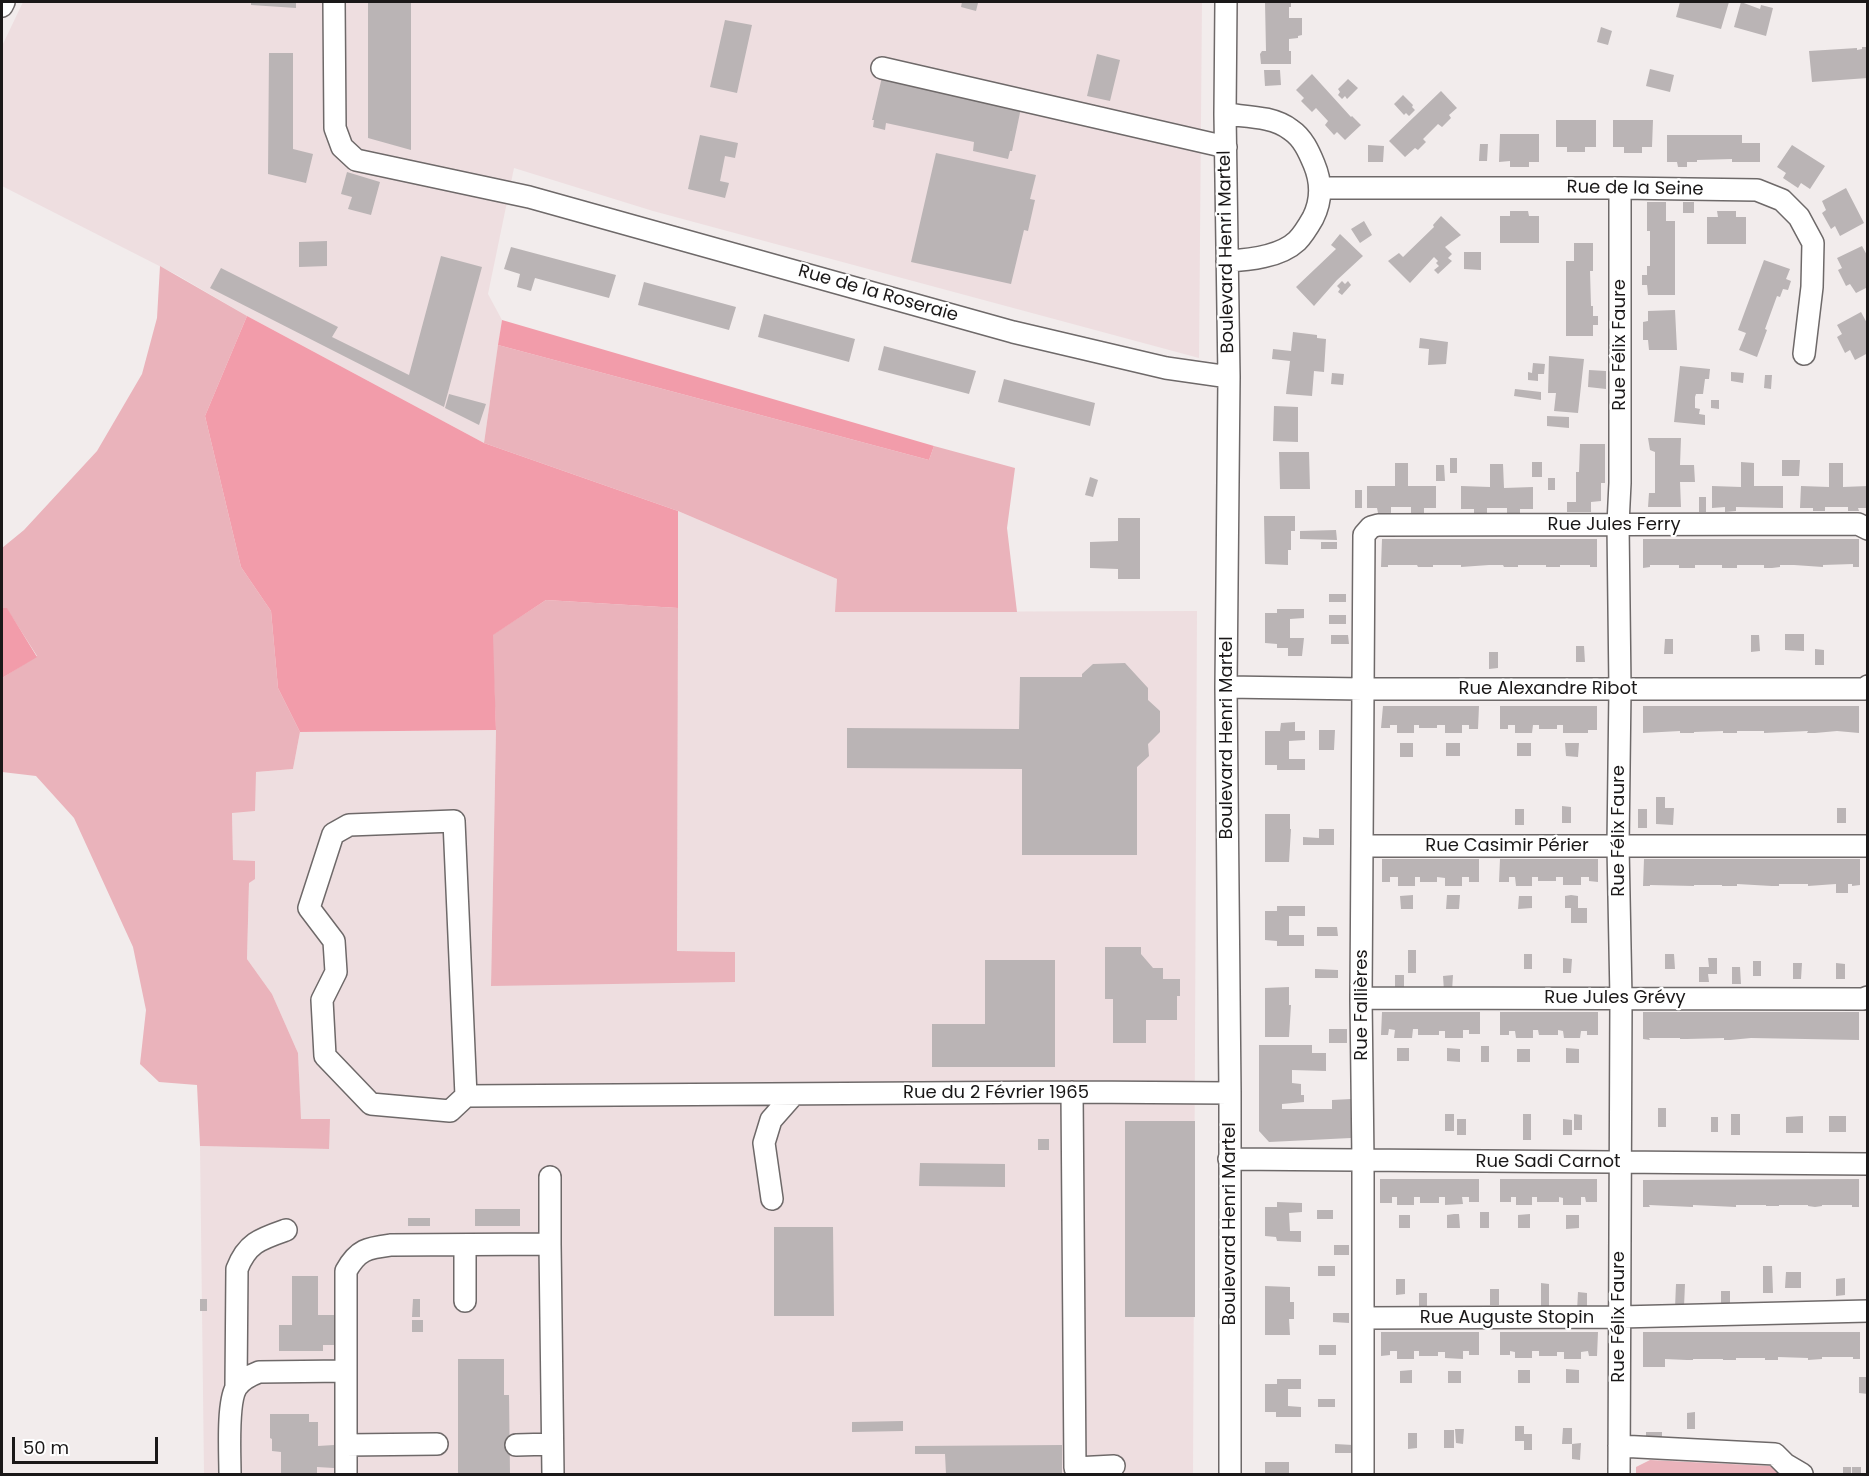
<!DOCTYPE html>
<meta charset="utf-8">
<style>
body{margin:0}
#map{position:relative;width:1869px;height:1476px;overflow:hidden;background:#f2ecec;font-family:Poppins,sans-serif}
canvas{display:block}
.frame{position:absolute;inset:0;border:3px solid #1a1818;pointer-events:none}
.scale{position:absolute;left:12px;top:1437px;width:146px;height:27px;box-sizing:border-box;border:3px solid #1a1818;border-top:0;padding-left:8px;font-size:18px;line-height:21px;white-space:nowrap;color:#1a1818;-webkit-text-stroke:4px #fff;paint-order:stroke}
</style>
<div id="map">
<canvas width="1869" height="1476"></canvas>
<div class="frame"></div>
<div class="scale">50 m</div>
</div>
<script>
const c = document.querySelector('canvas').getContext('2d');
c.lineJoin = 'round';
function fillPath(path, color) {
  c.fillStyle = color;
  c.fill(path, 'evenodd');
}
function strokePath(path, color, width, dash) {
  c.strokeStyle = color;
  c.lineWidth = width;
  c.lineCap = dash ? 'butt' : 'round';
  c.setLineDash(dash || []);
  c.stroke(path);
}
function write(font, color, halo, rows, align = 'center') {
  c.font = font + ' Poppins,sans-serif';
  c.lineWidth = 4.5;
  c.setLineDash([]);
  c.textBaseline = 'middle';
  c.strokeStyle = halo;
  c.fillStyle = color;
  for (const [text, x, y, turn = 0] of rows) {
    c.save();
    c.translate(x, y);
    c.rotate((+turn || 0) * Math.PI / 180);
    c.textAlign = isNaN(turn) ? turn : align;
    if (halo) c.strokeText(text, 0, 0);
    c.fillText(text, 0, 0);
    c.restore();
  }
}
fillPath(new Path2D(`
 M23 2H1202L1199 358 653 211 514 168 488 294 502 320 484 443 247 316 177 275 2 186V46Z
 M678 511 837 579 836 612 1197 611 1193 1474H204L200 1146 329 1149 300 1119 298 1053 272 994 247 959 249 883 255 862 233 860 232 813 256 772 293 769 300 732 496 730 491 986 735 952 677 951Z`), '#eedee0');
fillPath(new Path2D(`
 M160 266 247 316 205 416 241 567 271 611 278 688 300 732 293 769 256 772 255 811 232 813 233 860 255 861V879L249 883 247 959 272 994 298 1053 301 1119H330L329 1149 200 1146 197 1085 159 1082 140 1064 146 1010 133 947 74 818 36 776 2 772V678L37 656 7 609 2 608V548L24 530 97 451 142 374 157 318Z
 M498 345 929 460 934 446 1015 468 1007 528 1017 612H835L837 579 678 511 484 443Z
 M546 600 678 608 677 951 735 952V982L491 986 496 730 492 635Z
 M1650 1460 1770 1466 1782 1474H1636V1467Z`), '#eab3bb');
fillPath(new Path2D(`
 M247 316 484 443 678 511V608L546 600 493 635 496 730 300 732 278 688 271 611 241 567 205 416Z
 M502 320 934 446 929 460 498 345Z
 M2 608H7L37 657 2 678Z`), '#f29caa');
fillPath(new Path2D(`
 M251 2H296V8L251 5Z
 M368 2H411V150L368 138Z
 M962 2 978 3 976 11 961 7Z
 M1265 2H1291V7H1289V18H1302V35L1298 36V38L1289 39V51H1291V64H1261L1260 54 1262 51H1266Z
 M1680 2H1729L1721 29 1676 17Z
 M1741 2 1760 9 1761 5 1773 8 1766 36 1734 27Z
 M725 20 752 25 737 93 710 87Z
 M1601 27 1612 31 1608 45 1597 42Z
 M1862 47H1868V78L1812 82 1809 51 1857 48V50L1862 49Z
 M269 53H293V149L313 154 306 183 268 174Z
 M1097 54 1120 60 1110 101 1087 96Z
 M1650 69 1674 75 1670 92 1646 86Z
 M1264 70H1280L1281 85 1265 86Z
 M1312 74 1351 117 1352 116 1361 125 1345 140 1337 132 1334 135 1325 125 1328 121 1316 108 1312 112 1301 101 1304 98 1296 90Z
 M882 77 1021 108 1012 151H1010L1008 159 973 151 974 142 886 123 885 130 873 127 874 120H872Z
 M1348 79 1358 88 1347 99 1345 96 1342 99 1338 95 1340 92 1338 89Z
 M1441 91 1457 108 1449 115 1451 118 1442 127 1438 124 1423 139 1426 142 1418 150 1415 148 1405 157 1389 141Z
 M1403 95 1413 105 1412 107 1415 110 1409 116 1406 113 1404 115 1394 104Z
 M1556 120H1596V147H1585V152H1567V147H1556Z
 M1613 120H1653L1652 147H1642V153H1624V147H1613Z
 M1500 134H1539V162H1529V167H1510V161L1499 162Z
 M700 135 738 143 735 158 725 156 720 181 729 183 725 198 688 189Z
 M1667 135H1742V143H1760V162H1732V159L1697 160V162H1687V167H1678L1677 162H1667Z
 M1480 144H1488L1487 161H1479Z
 M1368 145 1384 146 1383 162H1368Z
 M1792 145 1825 166 1810 189 1801 183 1798 188 1783 178 1786 173 1777 167Z
 M936 153 1036 175 1030 199 1035 200 1028 231 1024 230 1011 284 911 262Z
 M347 172 380 182 371 215 348 209 352 197 341 194Z
 M1846 188 1864 223 1840 236 1835 226 1831 229 1822 213 1826 210 1822 201Z
 M1647 202H1666V221H1675V295H1648L1647 285H1642V275H1647V266H1650V231H1647Z
 M1683 202H1694V213H1683Z
 M1510 211H1528L1529 216H1539V243H1500V216H1510Z
 M1717 211H1736V217H1746V244H1707V217H1718Z
 M1441 216 1461 235 1445 247 1452 254 1448 258 1452 261 1438 274 1434 270 1439 266 1436 263 1438 261 1434 257 1410 283 1388 261 1399 253 1403 257 1434 227 1433 225Z
 M1364 221 1372 235 1360 243 1351 229Z
 M1340 234 1363 256 1337 280 1314 306 1296 287 1336 249 1331 245Z
 M327 241V266L299 267V242Z
 M1574 243H1593V271H1590L1591 306H1593V316H1598V325H1593V336H1566V261H1574Z
 M1862 246 1868 257V287L1856 293 1850 284 1846 286 1838 270 1842 268 1837 258Z
 M511 247 616 275 609 298 535 278 531 291 517 287 520 274 504 269Z
 M1464 252H1481V270L1464 269Z
 M441 256 482 267 444 407 210 288 221 268 338 327 332 337 409 375Z
 M1764 260 1790 269 1786 279 1791 281 1788 290 1783 289 1780 297 1777 296 1765 329 1767 330 1757 357 1739 350 1746 333 1738 330Z
 M1342 281 1345 284 1348 281 1351 285 1342 295 1338 292 1340 289 1337 286Z
 M644 282 736 307 729 330 638 305Z
 M1675 310 1677 350H1649L1648 340H1643V322L1648 321V311Z
 M1861 312 1868 325V353L1855 360 1850 350 1845 353 1837 337 1842 334 1837 325Z
 M764 314 855 339 849 362 758 337Z
 M1293 332 1317 335V338L1326 339 1324 372 1314 371 1312 396 1286 394 1290 361 1272 359 1273 349 1291 351Z
 M1420 338 1448 342 1446 364 1428 365 1429 349 1419 348Z
 M884 346 976 371 969 394 878 370Z
 M1549 356 1584 359 1578 413 1554 411 1556 393H1548Z
 M1533 363 1545 364 1544 374H1538V381L1528 380V372L1532 373Z
 M1680 366 1710 369 1709 379H1705L1703 394H1696L1695 397V408L1700 409 1699 414 1705 415V425L1674 422Z
 M1589 370 1606 371V389L1588 387Z
 M1731 372 1744 373 1743 383 1731 381Z
 M1332 373 1344 374 1343 385 1331 384Z
 M1765 375H1772L1771 389 1764 388Z
 M1004 379 1095 403 1090 426 998 402Z
 M1515 389 1541 392V400L1514 396Z
 M449 394 486 404 479 425 445 408Z
 M1711 400H1719V409L1711 408Z
 M1274 406 1298 407V442L1273 441Z
 M1547 416 1569 417V428L1547 426Z
 M1648 438H1681L1680 465H1694L1695 482H1680L1681 507H1648L1649 493H1655V452L1650 450Z
 M1580 444H1605V483H1601V501L1591 502V512H1567V502H1576V472H1579Z
 M1279 452H1309L1310 489H1280Z
 M1450 458H1457V473H1450Z
 M1782 460H1800L1799 476H1782Z
 M1532 462H1542V477H1532Z
 M1741 462 1754 463V486H1783V508L1736 507V511L1725 512V507L1712 508V486L1741 487Z
 M1395 463H1408V486H1436V508H1424V513H1411V507H1391V513H1378L1377 508H1367V486H1395Z
 M1829 463H1843V487L1868 486V508H1858L1859 511H1848V507H1825V511H1813V508H1800L1801 486 1829 487Z
 M1490 464H1503L1504 488 1533 487V509H1520V513H1507V508H1487V513H1474V509H1461V486L1490 487Z
 M1436 465H1444L1445 481H1436Z
 M1090 477 1098 480 1093 497 1085 495Z
 M1548 478H1555V490H1548Z
 M1355 490H1362V508H1355Z
 M1699 497H1706V512H1699Z
 M1264 516H1295V531H1291V550H1288V565L1265 564Z
 M1118 518H1140V579H1118V569L1090 568V542L1118 541Z
 M1336 530 1337 540 1300 539V531Z
 M1382 539H1597V567H1590V565H1560V567H1546V565H1518V567H1504L1503 565H1489L1461 567V565H1433V567H1418L1417 565H1388V567H1381Z
 M1643 539H1859V567H1853V564L1823 565V567L1794 565H1780V567L1772 568H1764V565H1737V568H1722V565H1695V568H1679V565H1650V567L1643 568Z
 M1321 542H1337V549H1321Z
 M1329 594H1346V602H1329Z
 M1277 609H1304V618L1290 619V638H1304L1302 656H1288V648H1277V644L1265 643V613H1277Z
 M1329 615H1346V624H1329Z
 M1785 634H1804V651L1785 650Z
 M1331 635H1348L1349 644H1331Z
 M1751 635H1759L1760 651 1751 652Z
 M1665 639H1673V654H1664Z
 M1576 646H1584L1585 662H1576Z
 M1815 649 1824 650V665H1815Z
 M1489 652H1498V668L1489 669Z
 M1125 663 1148 688V700L1160 711V732L1148 744 1149 756 1137 767V855H1022V769L847 768V728L1019 729 1020 677H1082V674L1093 664Z
 M1383 706H1479L1478 729H1469V725H1462V733H1445V725H1437V728H1419V725H1414V733H1397V725H1390V728H1381Z
 M1500 706H1597V730H1588V733H1563V725H1557V729H1539V725H1533L1532 733H1515V725H1508V729H1500Z
 M1643 706H1859V733L1837 731 1815 733H1807L1808 731 1764 733V731H1737V733H1723V731L1694 732V733H1680V731L1643 733Z
 M1295 722V731H1305V740L1289 741V759H1305V770H1277V765H1265V731H1280L1281 723Z
 M1319 730H1335L1334 750H1319Z
 M1400 743H1413V757H1400Z
 M1446 743H1460V756H1446Z
 M1517 743H1531V756H1517Z
 M1565 743H1579L1578 757 1566 756Z
 M1656 797H1665V808H1674L1673 825 1656 824Z
 M1562 806 1571 807V823H1562Z
 M1837 808H1846V823H1837Z
 M1515 809H1524V825H1515Z
 M1638 809H1647V828H1638Z
 M1265 814H1290V829H1291L1289 862H1265Z
 M1319 829H1334V845H1303V837L1319 838Z
 M1382 859H1479V882H1469V877H1462V886H1445V878L1437 877V882H1420V877H1415V886H1398V877H1390V882H1382Z
 M1500 859H1598V882L1589 881V877H1581V885H1563V877H1556V881H1538V877H1532V886H1516L1515 877H1509V882H1499Z
 M1644 859H1860V885L1852 886V884H1848V893H1836V884L1808 886V884H1779V886H1772L1737 884V886H1722V885H1694V886L1650 885V886H1643Z
 M1413 895V909H1401L1400 896Z
 M1447 895H1460L1459 909H1446Z
 M1571 895 1578 896V908H1587V923H1571V908H1565V896Z
 M1519 896H1532V908L1518 909Z
 M1277 906H1305V916H1289V935H1304V946H1277V941L1265 940V911H1277Z
 M1317 927H1337L1338 936H1317Z
 M1105 947H1141V954L1153 968H1163V979H1180V996H1177V1020H1146V1043H1113V999H1105Z
 M1408 950H1416V973H1408Z
 M1524 954H1532V969H1524Z
 M1665 954H1674L1675 969H1665Z
 M1563 958 1572 959 1571 973H1563Z
 M1708 958H1717V974H1708L1709 982H1699V967H1709Z
 M985 960H1055V1067H932V1024H985Z
 M1753 961H1761V976H1753Z
 M1793 963H1802L1801 979H1793Z
 M1836 963 1845 964V979H1836Z
 M1732 967H1740L1741 984H1732Z
 M1315 969 1338 970V978H1315Z
 M1395 975H1404V991H1395Z
 M1453 975 1452 991H1444L1443 976Z
 M1289 987V1005H1291L1289 1037H1265V988Z
 M1382 1012H1480V1034H1469V1030H1463V1038H1445V1031H1439V1035H1418V1029H1413L1412 1038H1394L1395 1030 1389 1029 1388 1035H1381Z
 M1500 1012H1598V1035H1587V1031H1581L1580 1038H1564L1563 1031 1558 1030V1035H1539L1538 1030H1533V1038H1516L1515 1031H1509V1035H1500Z
 M1643 1012H1859V1040L1751 1038 1730 1040H1724V1038L1687 1039H1680V1038H1649L1650 1040 1643 1039Z
 M1329 1029H1347V1043H1329Z
 M1259 1045H1312V1053H1326V1071L1292 1070V1083L1301 1084V1095H1304V1102L1282 1104V1109H1332V1100L1351 1099V1138L1269 1142 1259 1131Z
 M1481 1046H1489V1062H1481Z
 M1397 1048H1409V1061H1397Z
 M1447 1048 1460 1049V1062L1447 1061Z
 M1566 1048 1579 1049V1063H1566Z
 M1517 1049H1530V1062H1517Z
 M1658 1108H1666V1127H1658Z
 M1445 1114H1454V1131H1445Z
 M1523 1114H1531V1140H1523Z
 M1574 1114 1582 1115V1130H1574Z
 M1731 1114H1740V1135H1731Z
 M1803 1116V1133H1786V1117Z
 M1829 1116H1846V1132H1829Z
 M1711 1117H1718V1132H1711Z
 M1457 1119H1466V1135H1457Z
 M1563 1119 1572 1120V1135H1563Z
 M1125 1121H1195V1317H1125Z
 M1038 1139H1049V1150H1038Z
 M920 1163 1005 1164V1187L919 1186Z
 M1380 1179H1479V1202H1469V1197H1462L1463 1204 1445 1205V1197H1439V1203H1420V1197H1414V1205H1397V1197H1392V1203H1380Z
 M1500 1179H1597V1202H1586L1585 1197H1581V1205H1563V1198L1559 1197V1202H1537V1197H1532V1205H1516V1197H1511V1202H1500Z
 M1859 1179V1207H1852V1205H1822V1206L1815 1207 1808 1206V1205H1779V1206H1766V1205H1736V1207L1693 1205V1207L1649 1205 1650 1207H1643V1180Z
 M1277 1202 1302 1203V1212L1289 1213 1290 1231H1301V1242L1277 1241 1276 1237 1265 1236V1207H1277Z
 M475 1209H520V1226H475Z
 M1317 1210H1333V1219H1317Z
 M1480 1212H1489V1228H1480Z
 M1454 1214H1459L1460 1228H1447V1215Z
 M1530 1214V1228H1518V1215Z
 M1399 1215H1410V1228H1399Z
 M1566 1215H1579V1228L1566 1229Z
 M408 1218H430V1226H408Z
 M774 1227H833L834 1316H774Z
 M1334 1245H1349V1255H1334Z
 M1318 1266H1335V1276H1318Z
 M1763 1266H1772L1773 1293H1763Z
 M1786 1272H1801V1288H1785Z
 M292 1276H318V1315H334V1345H323V1351H279V1325H292Z
 M1845 1278V1295L1836 1296V1279Z
 M1396 1279H1405V1294L1396 1295Z
 M1541 1283 1549 1284V1308H1541Z
 M1676 1284H1685L1684 1307 1675 1308Z
 M1265 1286 1290 1287V1302H1294V1319H1289L1290 1335H1265Z
 M1490 1289H1499V1305H1490Z
 M1721 1291H1730V1308H1721Z
 M1578 1292 1587 1293V1311H1577Z
 M1419 1293H1427V1307H1419Z
 M200 1299H207V1311H200Z
 M413 1299H420V1317H412Z
 M1333 1313H1349V1323L1333 1322Z
 M412 1320H423V1332H412Z
 M1381 1332H1479V1355H1469V1351H1463V1359L1445 1358V1352H1438V1356H1419V1351H1414V1359H1397V1351H1390V1355L1381 1356Z
 M1500 1332H1598L1597 1356H1589L1588 1351 1581 1352V1359H1564V1352H1557V1356H1539V1351H1532V1358H1515V1352L1510 1351V1355H1500Z
 M1643 1332H1860V1359H1853V1357H1822V1359L1808 1360V1358L1778 1357V1360H1765V1358H1736V1360H1723V1359H1693V1360H1687L1665 1359V1367H1643Z
 M1319 1345H1336V1355H1319Z
 M458 1359H504V1395H509L510 1474H458Z
 M1566 1369 1579 1370V1383H1566Z
 M1412 1370V1383H1400V1371Z
 M1518 1370H1530V1383H1518Z
 M1448 1371H1461V1383H1448Z
 M1859 1377H1868V1394L1859 1393Z
 M1277 1379H1301V1389H1288V1406L1301 1407V1417H1276V1412H1265V1384H1277Z
 M1318 1399H1335V1407H1318Z
 M1695 1412V1429H1687V1413Z
 M270 1414H309V1422H318V1446L334 1445V1468L317 1467V1474H281V1452L272 1451V1439L270 1438Z
 M903 1421V1431L852 1432V1422Z
 M1515 1426H1524V1434H1532V1450H1524V1441H1515Z
 M1563 1428H1572V1444H1562Z
 M1455 1429H1464L1463 1444 1456 1443Z
 M1444 1430H1454V1448H1444Z
 M1646 1432H1662V1440L1646 1441Z
 M1408 1433H1417V1448L1408 1449Z
 M1581 1443 1580 1460 1572 1459V1444Z
 M1335 1444 1353 1445V1453H1335Z
 M1062 1445V1474H946L945 1454H915V1446Z
 M1265 1462H1289V1474H1265Z
 M1843 1467H1851V1474H1843Z
 M1852 1467H1861V1474H1852Z`), '#bab4b5');
const minor = new Path2D(`
 M334 2 335 128 342 147 356 160 529 197 1013 332 1166 368 1229 377
 M1226 2 1225 114 1229 377 1226 687 1230 1093V1474
 M2 6 4 2
 M882 68 1226 147
 M1225 114C1247 117 1273 116 1291 130 1303 138 1309 152 1314 164 1322 183 1322 200 1313 218 1309 225 1303 235 1297 241 1280 257 1249 260 1227 261
 M1321 188H1620L1757 190 1782 200 1799 217 1813 243 1812 287 1804 354
 M1226 687 1363 689H1865L1868 686
 M1362 846H1868
 M1361 998 1863 999 1868 997
 M1072 1092 1075 1468 1114 1466
 M466 1096 454 821 349 825 333 834 309 908 334 941 336 972 322 1000 325 1056 371 1104 450 1111 466 1096 1072 1092 1230 1093
 M1229 1159 1868 1164
 M550 1177V1244
 M772 1199 764 1143 771 1120 793 1095
 M465 1301V1245
 M1363 1318 1620 1317 1868 1311
 M346 1371V1474
 M236 1387 237 1269C247 1243 260 1239 286 1230
 M346 1445 437 1444
 M516 1445 552 1444
 M1619 1446 1775 1454 1785 1464 1802 1474
 M230 1474C230 1454 227 1404 236 1388 241 1380 251 1375 259 1372L346 1371V1271C358 1249 368 1248 391 1245L550 1244 553 1474
 M1363 1474V1161L1361 998 1364 535 1371 527 1378 525 1858 524 1868 529
 M1619 1474 1621 998 1618 846 1620 689 1618 524 1620 483V188`);
strokePath(minor, '#6e6969', 24);
strokePath(minor, '#fff', 21);
write('18px', '#1a1818', '#fff', [
 ["Rue de la Seine",1635,189,1],
 ["Boulevard Henri Martel",1227,252,-91],
 ["Rue de la Roseraie",878,294,16],
 ["Rue Félix Faure",1620,345,-90],
 ["Rue Jules Ferry",1614,525],
 ["Rue Alexandre Ribot",1548,689],
 ["Boulevard Henri Martel",1227,738,-90],
 ["Rue Félix Faure",1619,831,-90],
 ["Rue Casimir Périer",1507,846],
 ["Rue Jules Grévy",1615,998],
 ["Rue Fallières",1362,1005,-90],
 ["Rue du 2 Février 1965",996,1093],
 ["Rue Sadi Carnot",1548,1162],
 ["Boulevard Henri Martel",1230,1224,-90],
 ["Rue Félix Faure",1619,1317,-90],
 ["Rue Auguste Stopin",1507,1318]
]);
</script>
